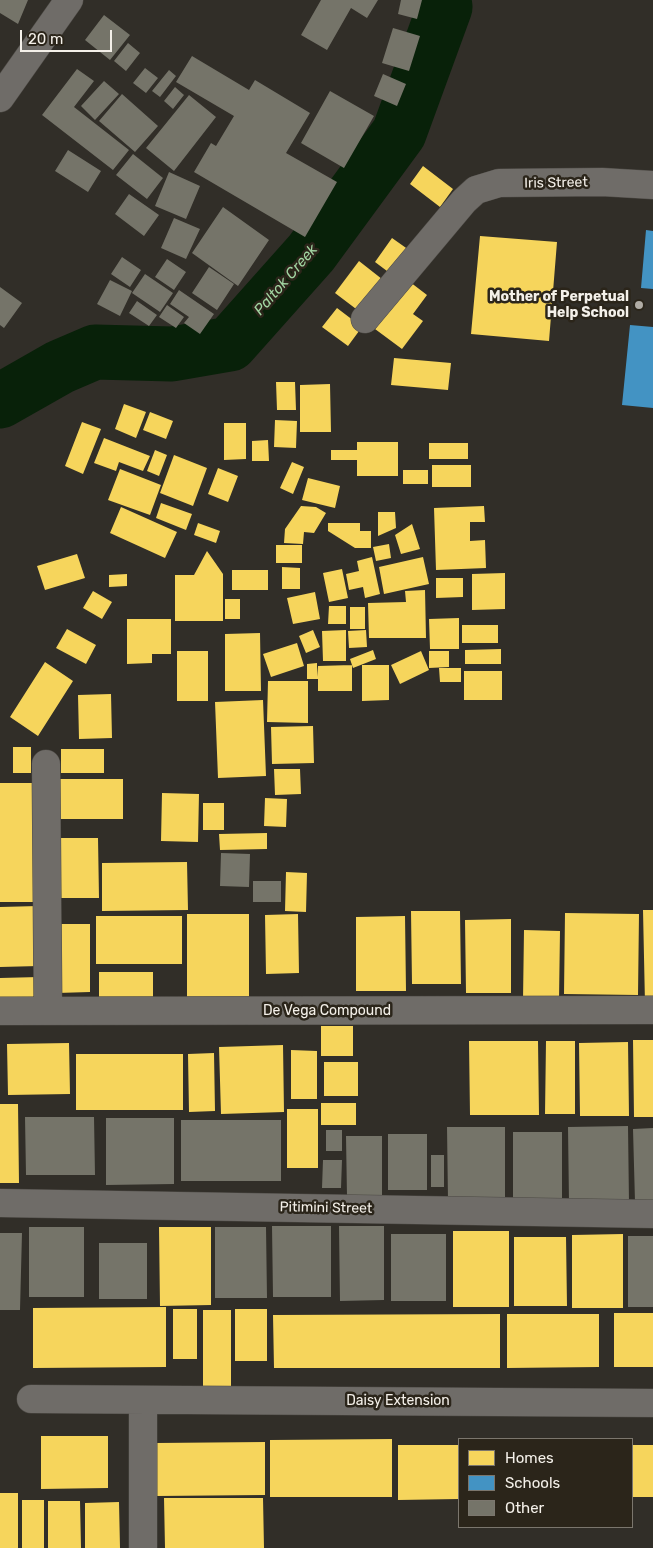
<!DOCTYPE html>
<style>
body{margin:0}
#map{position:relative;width:653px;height:1548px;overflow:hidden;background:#312e28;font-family:Rubik,sans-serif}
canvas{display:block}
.legend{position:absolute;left:458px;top:1438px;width:175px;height:90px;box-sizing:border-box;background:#2b251a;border:1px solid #7b766d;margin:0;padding:6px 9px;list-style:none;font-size:15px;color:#f4f0e9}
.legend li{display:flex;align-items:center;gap:10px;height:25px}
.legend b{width:25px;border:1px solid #7b766d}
.scale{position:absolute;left:20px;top:30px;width:92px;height:22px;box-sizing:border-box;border:2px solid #f4f0e9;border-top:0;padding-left:6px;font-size:15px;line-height:18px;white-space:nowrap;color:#f4f0e9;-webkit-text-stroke:4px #2b251a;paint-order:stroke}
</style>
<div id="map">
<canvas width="653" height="1548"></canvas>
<ul class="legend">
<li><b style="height:14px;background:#f6d55c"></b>Homes</li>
<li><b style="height:14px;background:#4393c3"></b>Schools</li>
<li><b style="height:14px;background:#757469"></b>Other</li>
</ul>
<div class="scale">20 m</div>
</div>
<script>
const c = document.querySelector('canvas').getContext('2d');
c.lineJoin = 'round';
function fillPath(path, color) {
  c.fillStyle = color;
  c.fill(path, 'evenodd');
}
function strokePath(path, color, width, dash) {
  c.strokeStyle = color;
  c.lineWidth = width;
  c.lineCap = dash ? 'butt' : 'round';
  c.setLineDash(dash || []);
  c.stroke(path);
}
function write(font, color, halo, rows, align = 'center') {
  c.font = font + ' Rubik,sans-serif';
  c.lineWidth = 5;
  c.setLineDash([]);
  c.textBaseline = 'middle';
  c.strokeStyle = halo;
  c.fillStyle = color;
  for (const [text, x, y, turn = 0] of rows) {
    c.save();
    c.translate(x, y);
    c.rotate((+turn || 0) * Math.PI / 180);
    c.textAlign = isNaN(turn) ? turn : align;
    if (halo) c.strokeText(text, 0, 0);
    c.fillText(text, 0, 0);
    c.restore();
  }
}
fillPath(new Path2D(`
 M423 166 453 189 440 207 410 184Z
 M480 236 557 242 549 341 471 334Z
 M392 238 409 250 391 274 375 262Z
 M359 261 387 283 364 315 335 293Z
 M410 282 427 295 413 314 423 321 402 349 375 329Z
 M337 308 362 327 348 346 322 327Z
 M394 358 451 363 448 390 391 385Z
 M276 382H295L296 410H277Z
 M330 384 331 432H300V385Z
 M124 404 146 412 136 438 115 429Z
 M150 412 173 421 166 439 143 430Z
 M275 420 297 421 296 448 274 447Z
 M82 422 101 429 83 474 65 466Z
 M224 423H246V459L224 460Z
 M104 438 150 456 143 471 119 462 116 471 94 463Z
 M268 440 269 461H252V441Z
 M357 442H398V476H357V460H331V450H357Z
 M429 443H468V459H429Z
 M155 450 167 455 159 476 147 471Z
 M174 455 207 468 193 506 160 493Z
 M292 462 304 467 293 494 280 488Z
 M432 465H471V487H432Z
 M218 468 238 476 228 502 208 494Z
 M120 469 161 485 150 515 108 500Z
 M403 470H428V484H403Z
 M308 478 340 486 335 508 302 500Z
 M161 503 192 514 186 530 156 518Z
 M301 506 316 507 326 513 314 533 304 532 303 544 284 543 285 529Z
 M484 506 485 522H470V541L485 540 486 568 436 570 434 508Z
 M121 507 177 532 165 558 110 533Z
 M378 512H395L396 528 378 536Z
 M198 523 220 531 216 543 194 535Z
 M328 523H360V531H371V548H355L328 531Z
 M412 524 420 549 401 554 395 535Z
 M389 544 391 558 376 561 373 547Z
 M276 545H302V563H276Z
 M207 551 223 574V621H175V575H194Z
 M77 554 85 578 45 590 37 566Z
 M372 557 380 594 365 598 363 587 349 590 346 574 359 571 357 561Z
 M423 557 429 584 384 594 379 567Z
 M282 567 300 568V589H282Z
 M342 569 348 598 329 602 323 573Z
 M232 570H268V590H232Z
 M505 573V609L472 610V574Z
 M127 574V586L109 587V575Z
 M436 578H463V597L436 598Z
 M425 590 426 638H369L368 603 406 602 405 591Z
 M93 591 112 602 102 619 83 608Z
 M315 592 320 619 293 624 287 598Z
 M225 599H240V619H225Z
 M329 606H346V624H328Z
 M350 607H365V629H350Z
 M459 618V649H430L429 619Z
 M127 619H171V654H152V663L127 664Z
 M462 625H498V643H462Z
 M67 629 96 645 86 664 56 648Z
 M313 630 320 647 306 653 299 636Z
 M346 630V661H323L322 631Z
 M366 630 367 647 349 648 348 631Z
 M260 633 261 691H225V634Z
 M297 643 304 666 271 677 263 654Z
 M501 649V664H465V650Z
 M373 650 376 659 353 668 350 659Z
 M177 651H208V701H177Z
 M421 651 429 670 400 684 391 665Z
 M429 651H449V667L429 668Z
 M45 662 73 681 38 736 10 717Z
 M317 663V677L318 666 352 665V691H318V679H307V664Z
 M362 665H389V700L362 701Z
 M439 668H461V682H440Z
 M464 671H502V700H464Z
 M268 681H308V723L267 722Z
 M111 694 112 738 79 739 78 695Z
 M263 700 266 776 218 778 215 702Z
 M313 726 314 763 272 764 271 727Z
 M13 747H31V773H13Z
 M61 749H104V773H61Z
 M274 769H300L301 794 275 795Z
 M59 779H123V819H60Z
 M0 783H35V902H0Z
 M162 793 199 794 198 842 161 841Z
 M265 798 287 799 286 827 264 826Z
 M203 803H224V830H203Z
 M267 833V849L220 850 219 834Z
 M55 838H98L99 898H56Z
 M187 862 188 910 102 911V863Z
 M286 872 307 873 306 912 285 911Z
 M38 906 39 966 0 967V907Z
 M643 910H653V1004H645Z
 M411 911H460L461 984H412Z
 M565 913 639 914 638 995 564 994Z
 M187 914H249V997H187Z
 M298 914 299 973 266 974 265 915Z
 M96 916H182V964H96Z
 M405 916 406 991H356V917Z
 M511 919V993H466L465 920Z
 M56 924H90V992L57 993Z
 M524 930 560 931 559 1000H523Z
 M99 972H153V999H99Z
 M39 977 40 1000 0 1001V978Z
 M321 1026H353V1056H321Z
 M633 1040H653V1117H634Z
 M469 1041H538L539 1115H470Z
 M546 1041H575V1114H545Z
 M628 1042 629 1116H580L579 1043Z
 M69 1043 70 1094 8 1095 7 1044Z
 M283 1045 284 1112 221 1114 219 1047Z
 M291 1050 317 1051V1099H291Z
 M214 1053 215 1111 189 1112 188 1054Z
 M76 1054H183V1110H76Z
 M324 1062H358V1096H324Z
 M321 1103H356V1125H321Z
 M0 1104H18L19 1183H0Z
 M287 1109H318V1168H287Z
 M159 1227H211V1305L160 1306Z
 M453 1231H509V1307H453Z
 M623 1234V1308H572V1235Z
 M514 1237H566L567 1306H514Z
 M166 1307V1367L33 1368V1308Z
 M173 1309H197V1359H173Z
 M235 1309H267V1361H235Z
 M203 1310H231V1388H203Z
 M614 1313H653V1367H614Z
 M500 1314V1368H274L273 1315Z
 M507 1314H599V1367L507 1368Z
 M41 1436H108V1488L41 1489Z
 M392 1439V1497H270V1440Z
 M265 1442V1495L157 1496 156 1443Z
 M398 1445H459V1499L398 1500Z
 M632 1445H653V1497H632Z
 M0 1493H18V1548H0Z
 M164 1498H263L264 1548H165Z
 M22 1500H44V1548H22Z
 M48 1501H80L81 1548H48Z
 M119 1502 120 1548H85V1503Z`), '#f6d55c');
fillPath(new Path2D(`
 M646 230 653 231V289L641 288Z
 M630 325 653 327V408L622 405Z`), '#4393c3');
strokePath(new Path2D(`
 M0 401 60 367 95 352 172 354 230 344 311 253 399 133 445 7 444 0`), '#082109', 55);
fillPath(new Path2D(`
 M0 0H28L18 24 0 13Z
 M321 0H378L367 18 351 8 327 50 301 35Z
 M401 0H422L417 19 398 14Z
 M104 15 130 35 110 60 85 40Z
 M393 28 420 36 409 71 382 63Z
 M128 43 140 53 126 71 114 61Z
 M192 56 249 90 255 80 310 113 286 153 337 182 305 237 194 172 211 143 216 146 234 116 176 82Z
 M145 68 158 78 146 93 133 83Z
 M77 69 94 81 74 107 129 150 113 170 42 115Z
 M169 70 176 76 160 97 152 91Z
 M383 74 406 84 397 106 374 96Z
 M104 81 119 94 95 120 81 106Z
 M175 87 184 95 173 109 164 101Z
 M330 91 374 116 344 168 301 143Z
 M122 94 158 126 135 152 99 121Z
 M189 95 216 117 174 171 146 148Z
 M68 150 101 171 88 192 55 171Z
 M133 154 163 178 147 199 116 175Z
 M169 172 200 186 186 219 155 206Z
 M129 194 159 215 144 236 115 214Z
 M223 207 269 240 238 286 192 253Z
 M174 218 200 229 186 259 161 248Z
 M122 257 141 270 130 287 111 274Z
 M167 259 186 272 174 290 155 277Z
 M209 267 234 284 217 310 192 293Z
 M145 274 173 293 160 312 132 293Z
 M110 280 132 291 120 316 97 304Z
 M0 287 22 303 4 328 0 325Z
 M179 290 214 314 200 334 184 323 189 317 170 304Z
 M137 301 157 315 149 326 129 313Z
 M167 305 184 317 176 328 159 317Z
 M221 853 250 854 249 887 220 886Z
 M253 881H281V902H253Z
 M25 1117H94L95 1175H26Z
 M106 1118H174V1184L106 1185Z
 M181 1120H281V1181H181Z
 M628 1126 629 1203H569L568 1127Z
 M447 1127H505V1201H448Z
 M653 1128V1201L635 1202 633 1129Z
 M326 1130H342V1151H326Z
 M513 1132H562V1204H513Z
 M388 1134H427V1190H388Z
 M346 1136H382V1197H347Z
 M431 1155H444V1187H431Z
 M323 1160H342L341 1188H322Z
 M272 1226H331V1297H273Z
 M339 1226H384V1300L340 1301Z
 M29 1227H84V1297H29Z
 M215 1227H266L267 1298H215Z
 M0 1233H22L20 1310H0Z
 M391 1234H446V1301H391Z
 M628 1236H653V1307H628Z
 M99 1243H147V1299H99Z`), '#757469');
const street = new Path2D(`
 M0 98 69 0
 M365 319 464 201 476 190 499 183 602 182 653 185
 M46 764 48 1011
 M0 1011 653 1010
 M0 1203 653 1214
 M31 1399 653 1403
 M143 1548V1400`);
strokePath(street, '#4d4a45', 29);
strokePath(street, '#6f6c68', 28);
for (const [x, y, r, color] of [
 [639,305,5,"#b0aca5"]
]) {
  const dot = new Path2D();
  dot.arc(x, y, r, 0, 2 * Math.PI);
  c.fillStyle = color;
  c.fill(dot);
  strokePath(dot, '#2b251a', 2);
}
write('14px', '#f4f0e9', '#2b251a', [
 ["Iris Street",556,183,-1],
 ["De Vega Compound",327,1011],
 ["Pitimini Street",326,1208,1],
 ["Daisy Extension",398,1401]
]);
write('bold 14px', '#f4f0e9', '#2b251a', [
 ["Mother of Perpetual",629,297],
 ["Help School",629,313]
], 'right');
write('italic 15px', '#a1d4a1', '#2b251a', [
 ["Paltok Creek",286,280,-49]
]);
</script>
